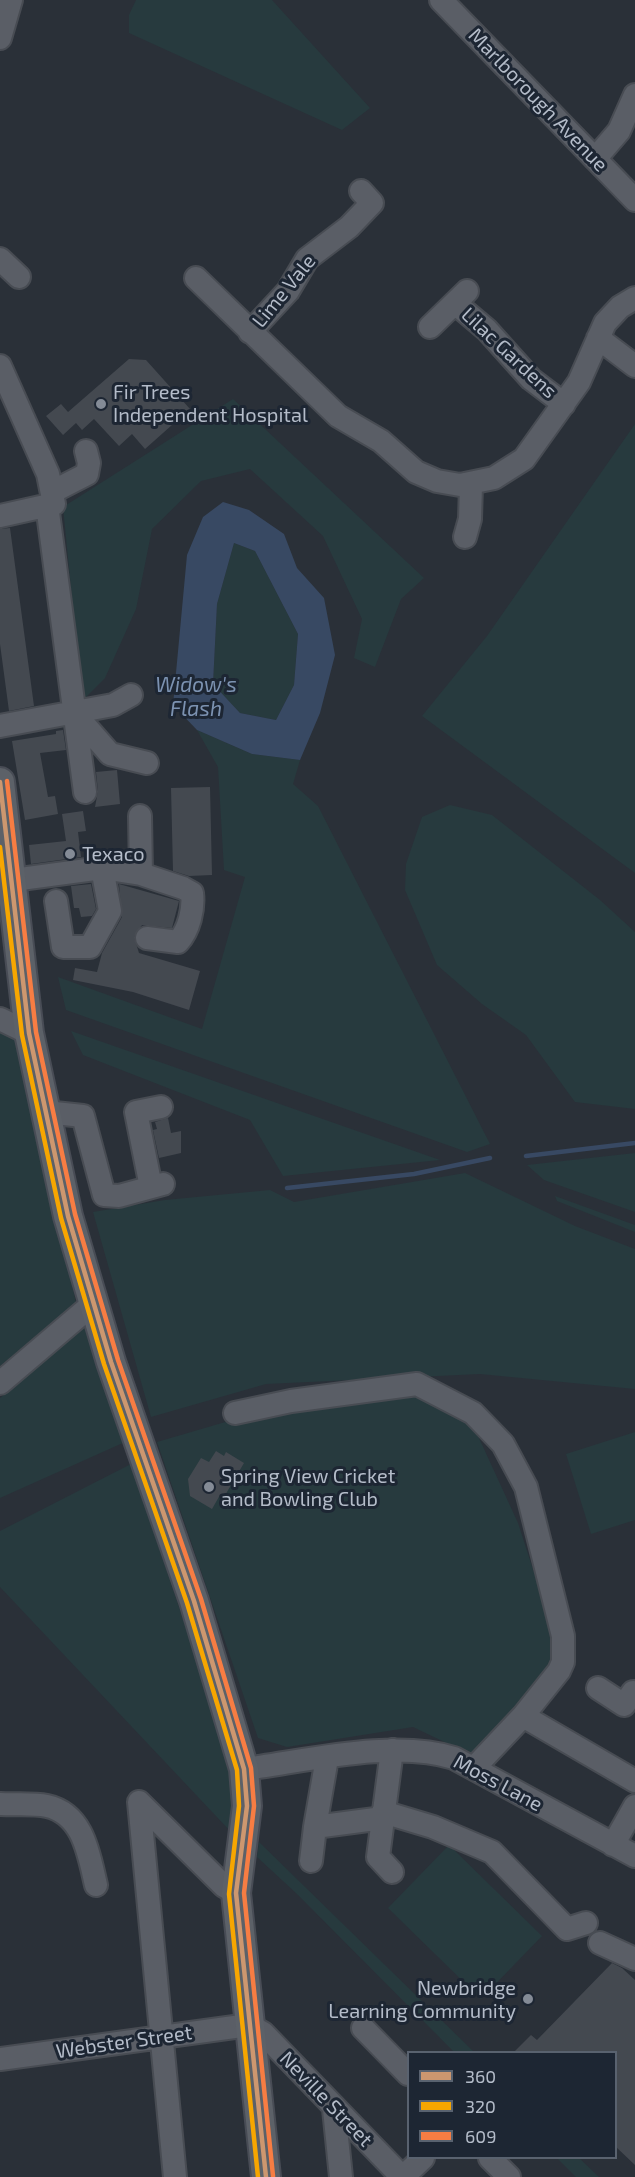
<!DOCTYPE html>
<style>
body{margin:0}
#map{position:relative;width:635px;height:2177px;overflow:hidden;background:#2a3038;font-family:"Exo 2",sans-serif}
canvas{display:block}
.legend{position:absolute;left:407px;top:2051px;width:210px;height:108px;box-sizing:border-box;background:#1d2633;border:2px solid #59626f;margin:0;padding:8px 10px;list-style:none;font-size:18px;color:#b4bcc9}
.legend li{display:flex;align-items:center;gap:12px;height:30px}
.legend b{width:30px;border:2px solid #59626f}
</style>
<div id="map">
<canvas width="635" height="2177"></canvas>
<ul class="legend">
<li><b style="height:8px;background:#cd976f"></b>360</li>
<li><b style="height:8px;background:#f7a600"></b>320</li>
<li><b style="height:8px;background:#f77d43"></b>609</li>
</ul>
</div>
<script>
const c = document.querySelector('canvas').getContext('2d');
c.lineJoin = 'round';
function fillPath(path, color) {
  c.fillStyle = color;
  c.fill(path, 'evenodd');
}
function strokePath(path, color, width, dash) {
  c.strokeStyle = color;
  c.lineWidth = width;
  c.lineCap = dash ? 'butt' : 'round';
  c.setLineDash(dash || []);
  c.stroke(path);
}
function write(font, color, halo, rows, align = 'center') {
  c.font = font + ' "Exo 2",sans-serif';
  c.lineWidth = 6;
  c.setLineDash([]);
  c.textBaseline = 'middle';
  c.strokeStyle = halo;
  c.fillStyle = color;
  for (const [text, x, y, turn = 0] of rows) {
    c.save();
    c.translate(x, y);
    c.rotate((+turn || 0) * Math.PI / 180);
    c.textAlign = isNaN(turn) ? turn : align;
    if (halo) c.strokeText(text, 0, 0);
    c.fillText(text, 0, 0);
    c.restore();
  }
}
fillPath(new Path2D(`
 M136 0H272L370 108 342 130 129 33V15Z
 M233 399 424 578 401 599 375 667 354 658 362 619 323 536 250 469 201 481 152 529 136 609 105 678 82 701 63 507Z
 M635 424V873L422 716 487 636Z
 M234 543 255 551 298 634 294 685 276 720 240 713 213 684 217 604Z
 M197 730 252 754 300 760 293 784 318 806 490 1144 467 1152 66 1010 58 977 202 1029 245 877 224 870 218 767Z
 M450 805 492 815 600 900 635 932V1109L575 1102 526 1035 482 1004 437 965 405 890 406 864 422 817Z
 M0 1030 19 1039 76 1303 0 1366Z
 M71 1031 440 1160 283 1176 250 1120 83 1055Z
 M635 1153V1212L544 1180 527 1165Z
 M465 1173 575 1226 635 1249V1389L480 1374 266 1384 151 1417 93 1212 165 1200 270 1190 294 1202Z
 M555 1196 635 1225V1232L557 1201Z
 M89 1322 125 1442 0 1498V1398Z
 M412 1390 473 1425 518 1523 563 1662 480 1759 413 1727 287 1747 258 1738 157 1442 280 1406Z
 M635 1432V1520L591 1534 566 1454Z
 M131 1464 234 1771 232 1833 0 1587V1531Z
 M259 1842 474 2052H454L297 1894 257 1857Z
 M449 1845 542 1936 481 1999 388 1908Z
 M557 2158H579L599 2177H576Z`), '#273a3e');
fillPath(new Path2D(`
 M223 502 249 510 284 534 297 568 324 598 335 655 320 713 300 760 252 754 197 730 173 705 187 555 203 517ZM234 543 255 551 298 634 294 685 276 720 240 713 213 684 217 604Z`), '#384963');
strokePath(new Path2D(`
 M526 1156 635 1143
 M287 1188 414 1174 490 1158`), '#384963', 4.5);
fillPath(new Path2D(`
 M129 359 146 360 190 409 145 449 132 434 119 446 94 419 82 430 76 423 63 435 46 416 61 404 68 412Z
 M10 528 34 706 9 711 0 644V529Z
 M63 730 66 750 40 753 48 797 55 796 58 814 25 820 12 741 56 734V731Z
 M117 770 120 804 95 807 98 791 96 772Z
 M210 787 212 875 189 876 173 871 171 788Z
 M83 811 86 831 78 832 81 857 31 864 29 845 66 841 62 814Z
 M91 884 96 909 92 916 81 917 79 908H74L71 886Z
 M119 884 179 901 172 928 142 925 134 937 139 953 200 971 189 1010 133 992 73 980 75 968 97 972 102 953 122 917Z
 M168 1118 171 1133 181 1131V1153L159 1158 153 1130 157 1129 155 1122Z
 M216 1451 224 1456 226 1452 244 1463 224 1497 220 1495 212 1509 190 1496 188 1479 201 1458 209 1462Z
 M612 1963 622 1968 635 1980V2165L615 2146V2052H514L531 2035 537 2040Z`), '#444950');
const minor = new Path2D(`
 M441 0 635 200
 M0 38 11 0
 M595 159 619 131 635 95
 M0 259 19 277
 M196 278 338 416 381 441 416 472 437 481 460 485 494 478 524 459 579 382 605 323 620 307 635 298
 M455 303 487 330 531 379 564 404
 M430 327 467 291
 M250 332 288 291 307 259 349 227 372 203 361 191
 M598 338 635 366
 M0 366 48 474 54 504 0 516
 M52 492 87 474 89 463 86 451
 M47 505 85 792
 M465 537 470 519 471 485
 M75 714 110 754 147 763
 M0 726 113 705 131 695
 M141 874 183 888 192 893C194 909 189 930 178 942L147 938
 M13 880 102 868 141 874 140 816
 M56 901 63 947H90L110 911 102 868
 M0 1019 29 1033
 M45 1112 83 1116 104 1195 119 1196 163 1184
 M151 1187 136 1112 161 1107
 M0 1383 94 1303
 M235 1413 291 1401 417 1384 473 1413 503 1444 526 1487 563 1636V1662L559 1671 523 1716
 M598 1688 624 1705 633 1692
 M392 1750 378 1857 392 1872
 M327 1758 315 1827 383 1818
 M474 1768 523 1716 635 1781
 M244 1769C306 1761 395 1739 454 1758L635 1856
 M0 1804C15 1805 32 1803 47 1806 84 1814 89 1856 96 1885
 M383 1812 433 1827 492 1852 567 1929 586 1923
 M613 1845 635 1806
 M311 1861 315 1827
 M600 1943 635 1959
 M363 2028 408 2074
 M0 2059 249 2025 263 2033 402 2177
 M334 2109 341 2177
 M490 2158 509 2177
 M175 2177 139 1802 224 1886 236 1893
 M403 2177 423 2158`);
const major = new Path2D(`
 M0 782 29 1033 68 1216 111 1362 194 1601 244 1769 247 1806 236 1893 266 2177`);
strokePath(minor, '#484c53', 26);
strokePath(major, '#484c55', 32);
strokePath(minor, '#5a5e66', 22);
strokePath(major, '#5c6168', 28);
strokePath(new Path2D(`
 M0 782 29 1033 68 1216 111 1362 194 1601 244 1769 247 1806 236 1893 266 2177`), '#cd976f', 4.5);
strokePath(new Path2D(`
 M0 847 22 1035 61 1218 104 1364 187 1603 237 1770 239 1806 229 1894 258 2177`), '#f7a600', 4.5);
strokePath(new Path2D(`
 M7 781 36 1032 75 1214 118 1360 201 1599 251 1768 254 1806 244 1893 273 2176`), '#f77d43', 4.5);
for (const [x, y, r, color] of [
 [101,404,6,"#848b96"],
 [70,854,6,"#848b96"],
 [209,1487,6,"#848b96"],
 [528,1999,6,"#848b96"]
]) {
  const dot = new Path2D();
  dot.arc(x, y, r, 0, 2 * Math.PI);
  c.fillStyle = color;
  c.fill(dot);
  strokePath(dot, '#1d2633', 2);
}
write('20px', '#b4bcc9', '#1d2633', [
 ["Marlborough Avenue",538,100,46],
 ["Lime Vale",284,291,-51],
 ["Lilac Gardens",509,353,43],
 ["Moss Lane",498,1783,28],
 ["Webster Street",124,2042,-8],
 ["Neville Street",326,2099,46]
]);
write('20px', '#b4bcc9', '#1d2633', [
 ["Fir Trees",113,392],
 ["Independent Hospital",113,415],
 ["Texaco",82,854],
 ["Spring View Cricket",221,1476],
 ["and Bowling Club",221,1499],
 ["Newbridge",516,1988,"right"],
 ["Learning Community",516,2011,"right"]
], 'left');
write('italic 21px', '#7c92b1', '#1d2633', [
 ["Widow's",196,685],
 ["Flash",196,709]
]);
</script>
